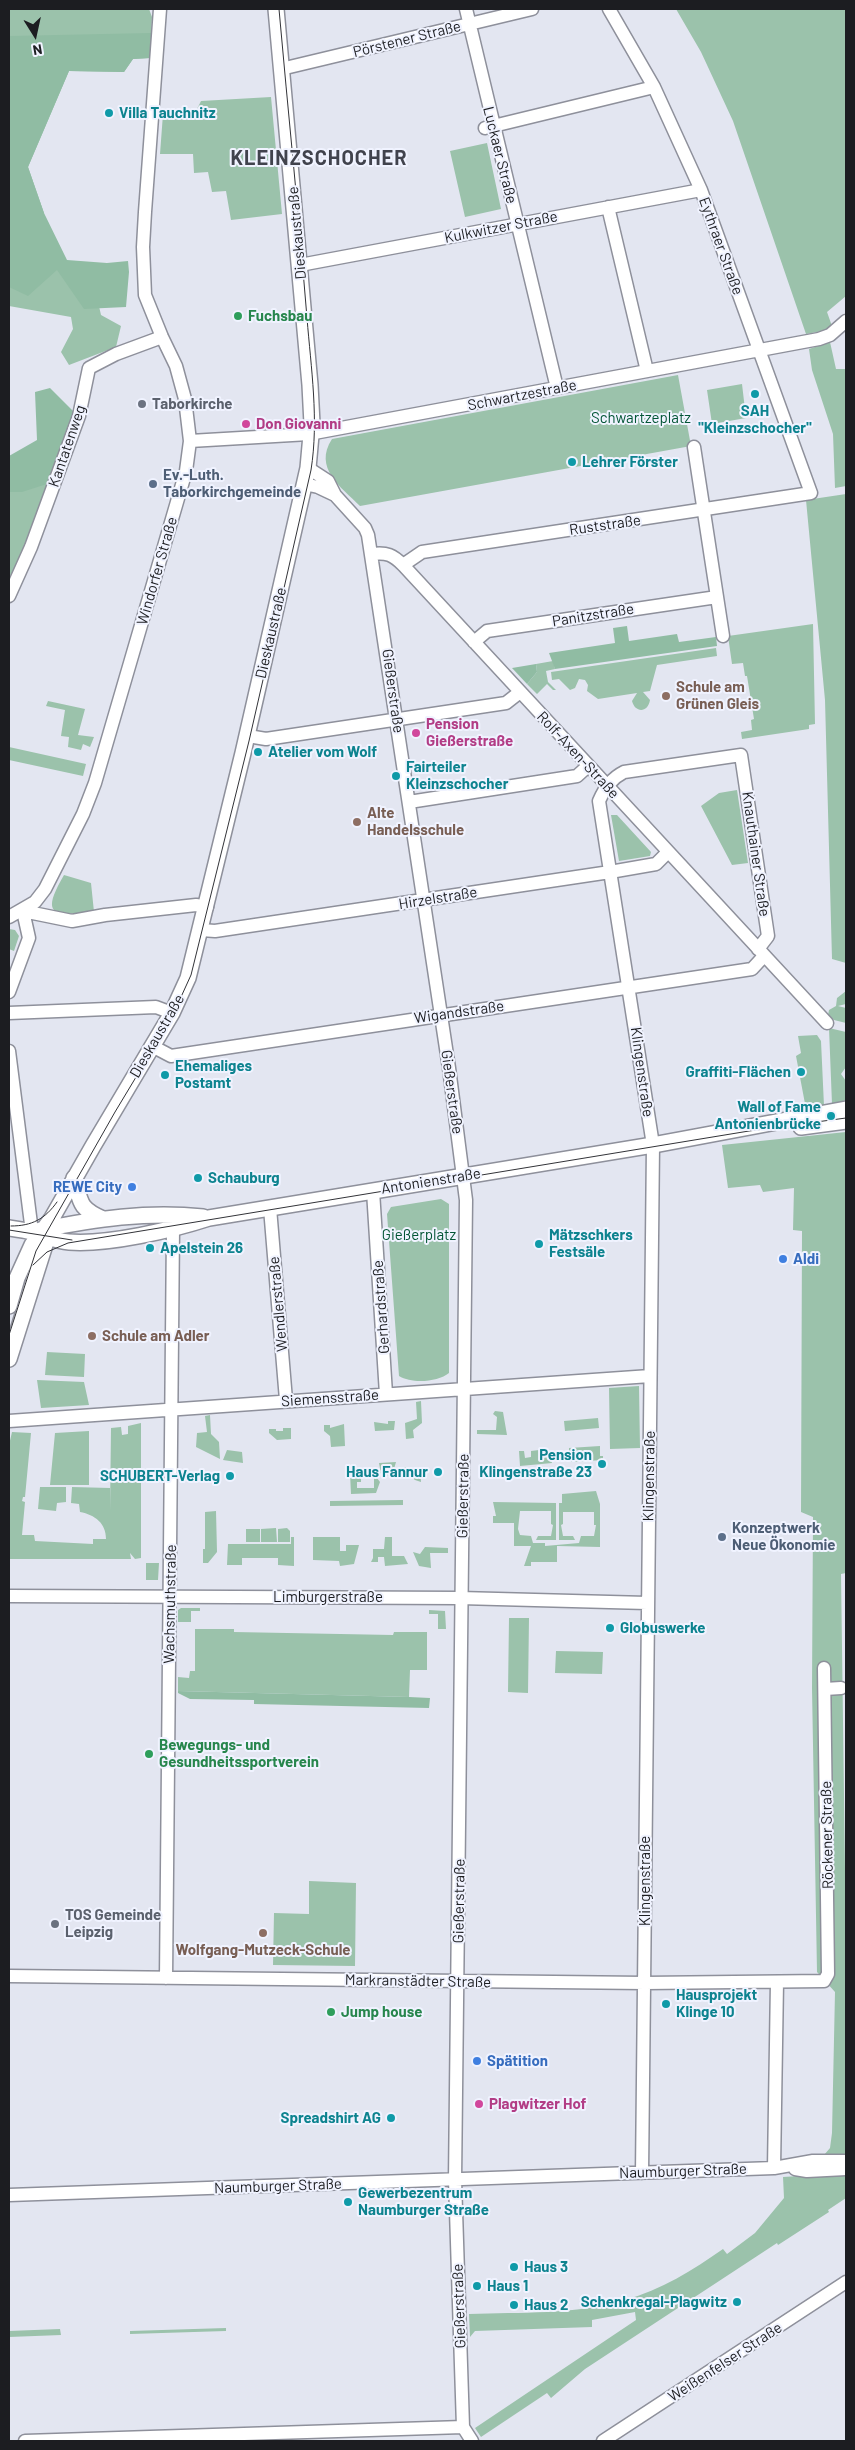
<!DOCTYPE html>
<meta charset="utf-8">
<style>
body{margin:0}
#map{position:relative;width:855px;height:2450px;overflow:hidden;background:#e3e6f1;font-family:Barlow,sans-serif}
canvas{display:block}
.frame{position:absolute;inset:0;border:10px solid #1c1d21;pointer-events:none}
.north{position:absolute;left:10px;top:10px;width:50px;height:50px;-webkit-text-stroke:4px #f0f3ff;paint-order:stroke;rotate:170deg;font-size:14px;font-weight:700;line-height:20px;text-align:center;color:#1c1d21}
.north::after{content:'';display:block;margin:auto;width:18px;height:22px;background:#1c1d21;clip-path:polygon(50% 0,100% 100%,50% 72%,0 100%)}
</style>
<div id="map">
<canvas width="855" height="2450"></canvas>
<div class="frame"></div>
<div class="north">N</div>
</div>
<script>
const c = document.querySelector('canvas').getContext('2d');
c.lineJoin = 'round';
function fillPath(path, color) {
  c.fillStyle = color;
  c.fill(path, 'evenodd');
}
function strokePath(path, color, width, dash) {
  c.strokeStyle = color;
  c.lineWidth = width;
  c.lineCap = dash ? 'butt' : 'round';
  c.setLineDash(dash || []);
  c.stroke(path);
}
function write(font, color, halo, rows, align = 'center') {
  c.font = font + ' Barlow,sans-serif';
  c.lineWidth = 4;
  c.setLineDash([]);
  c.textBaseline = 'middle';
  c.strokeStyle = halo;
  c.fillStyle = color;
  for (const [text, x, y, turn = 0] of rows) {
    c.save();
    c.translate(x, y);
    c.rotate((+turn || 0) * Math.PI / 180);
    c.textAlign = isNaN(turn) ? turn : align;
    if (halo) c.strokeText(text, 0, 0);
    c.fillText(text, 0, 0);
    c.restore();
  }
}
fillPath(new Path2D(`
 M9 9H149L152 17 150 58 133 59 124 72 69 71 28 167 44 213 34 231 98 302 101 315 121 326 116 347 69 365 61 352 73 329 71 317 9 306Z
 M676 9H846V296L827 312 833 329 806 334 733 121 701 52Z
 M271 97 282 214 231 220 226 191 212 192 208 172 194 173 193 154H160L163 114 195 113 201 101Z
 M487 143 501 209 465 217 450 151Z
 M830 342 836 369H846V486L835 488 833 434 812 370 809 349Z
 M678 375 691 446 360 506C341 487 313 468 332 439Z
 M742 384 746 418 712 424 707 390Z
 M64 453 27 546 9 578V461Z
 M846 494V963L832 959 825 700 806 500Z
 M813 624 815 724 809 725V729L742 739 741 732 752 730 751 720 754 719 747 676H745L743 663 732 664 728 636Z
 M716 648 717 656 657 665 650 691 643 692 650 700C648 713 635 713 632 701L637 693 598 699 587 691 588 685 585 680 579 679 575 688 570 690 559 679 552 680 551 672Z
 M553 661 555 669 546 671 548 682 556 690H553L547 684 537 694 527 684 537 672 536 664Z
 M48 701 85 709 78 735 94 737 90 747 83 744 81 750 68 747 69 737 61 736 65 710 46 706Z
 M9 747 86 764 83 776 9 760Z
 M737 790 748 863 732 865 701 806 719 793Z
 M611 815H617L651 852 650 856 619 861Z
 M64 875 91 883 94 912C55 915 39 918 64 875Z
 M9 929 15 930 19 936 14 951 9 949Z
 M846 991V1004L838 1006 846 1008V1023L834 1020 828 1015 829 1010 836 1006 837 998Z
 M829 1028 846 1032V1067L841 1074 846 1081V1100L832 1104Z
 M817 1035 821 1041 824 1106 806 1109 796 1056 801 1053 798 1036Z
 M846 1132V1573L841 1574 846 1942V2155H824L830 2148 832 2133 835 1992 817 1972 812 1688 813 1517 801 1512 802 1231 793 1230 794 1188 763 1192 760 1185 728 1188 722 1145Z
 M441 1199 449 1204V1373C438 1382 412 1384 399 1376L387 1214 391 1207Z
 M47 1352 85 1354 84 1377 45 1375Z
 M37 1380 84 1382 89 1405 41 1408Z
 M639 1386 640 1448 610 1449 609 1388Z
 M421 1401 422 1423 413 1430 414 1438 406 1439 405 1423 417 1419 416 1402Z
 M495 1411 503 1412 507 1435 477 1434V1430H496L497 1417 493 1414Z
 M210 1415 211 1434 219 1442 220 1459 196 1447 197 1433 207 1432 205 1416Z
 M598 1418 599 1428 565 1431 564 1421Z
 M388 1421H395L394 1430 375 1431 374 1422 388 1424Z
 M141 1423V1558L135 1559 130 1553 131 1559H9V1445L12 1432 31 1433 25 1497H23L22 1501 25 1502 22 1535H34L35 1541 93 1544V1539H106C106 1523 95 1515 80 1512L79 1504 71 1503 72 1487 110 1488V1511L111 1428 121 1427 122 1435 128 1434V1426Z
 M344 1424 345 1446 331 1447 330 1436 324 1431V1425H330V1428Z
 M283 1428H291V1439L277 1440 269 1433V1429H276V1431H283Z
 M89 1431V1485H50L55 1433Z
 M600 1446V1456H603V1460L571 1462 572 1454H569V1448Z
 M547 1449 552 1463 520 1466 519 1451H524L525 1458 531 1457V1451Z
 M227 1450 242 1452 243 1463 223 1460Z
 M396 1462 392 1476 381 1474 379 1463Z
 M405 1467 420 1469 421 1482 415 1480 402 1470Z
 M361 1469V1482H357V1488H374V1478H377L380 1482 376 1493 351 1494 350 1473Z
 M40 1487H66V1502L57 1503 56 1511 38 1509Z
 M596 1491 600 1504V1547L557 1546V1562H531V1566H524L531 1546H514V1523H493V1516H496L493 1502 556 1503V1540H536L538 1536H551L553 1525 551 1524V1511H520L518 1529 520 1535 531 1536 533 1543H545V1546L579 1543 581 1536H594L596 1525H594V1512H563V1524L561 1525 563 1536H573L575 1540H559V1503H562V1494Z
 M403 1500V1505L330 1506V1501Z
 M216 1511 217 1552 208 1563H203V1549H205V1512Z
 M276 1528 277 1542H261V1529Z
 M287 1528 290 1531V1542H278V1529Z
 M246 1529H260V1542H246Z
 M291 1537H294V1566L278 1565V1558H242V1565H227L228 1544H291Z
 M313 1537H340V1551H346V1545H359L354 1564 340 1566 339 1561 313 1560Z
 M385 1537H392V1556H404L408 1564 385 1566 384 1557H378V1562H371L373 1558V1549H384Z
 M425 1547 448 1548V1553H430L431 1568 419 1566 413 1552 420 1554Z
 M146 1563H159L158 1580H146Z
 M181 1608H200V1611H191V1622H178V1610Z
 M429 1610 445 1611 446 1629H438V1614H429Z
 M509 1618H529L528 1693 508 1692Z
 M195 1629H234V1632L393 1635 394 1632H427V1670H410L409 1697 178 1691V1677L189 1678 190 1671H195Z
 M556 1651 603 1652 602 1674 555 1673Z
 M309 1881 356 1883 355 1966 273 1965 274 1913 309 1914Z
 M846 2173V2198L828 2210 829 2212 778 2245 777 2243 585 2369 551 2398 547 2393 481 2437 475 2428 636 2320 635 2312 592 2320V2327L475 2331 470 2337 469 2314C521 2312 575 2315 625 2300 661 2290 693 2270 723 2249L727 2254 755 2233 784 2198 783 2177Z
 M226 2328V2331L130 2334V2331Z
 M60 2329 61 2335 9 2337V2331Z`), '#9bc2ab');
fillPath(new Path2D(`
 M151 33 150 58 133 59 124 72 69 71 28 167 44 213 67 260 107 263 128 261 129 272 126 307 84 309 57 270 28 296 9 287V36Z
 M50 388 75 413 50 483 22 492H9V456L37 440 35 392Z
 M627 626 629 641 677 634 679 642 716 637 717 646 555 669 549 653 615 643 613 628Z
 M536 664 537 672 527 684 512 668Z
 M178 1691 409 1697 430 1698 429 1708 254 1704V1700L190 1699 178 1693Z`), '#90bca3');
const minor = new Path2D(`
 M466 9 557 388
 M281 69 532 9
 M485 128 654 87
 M608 207 647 371
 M300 265 701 190
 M190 441 309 434 819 339 830 335 846 321
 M694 447 723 636
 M308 468 328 481 335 495 365 528 368 535 449 1068 466 1200 455 2180 463 2427 472 2441
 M304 484 318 487 335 495
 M372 554C387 552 393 555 403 565L827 1023
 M403 565 422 552 811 493 701 190 654 87 609 9
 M9 596 31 547 79 416 89 368 116 354 162 337
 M474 642 487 631 717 597
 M248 736 266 739 506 703 520 692
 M409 802 577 776 588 766
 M23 911 72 921 105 915 196 905 207 907
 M9 917 35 902 45 889 83 814 95 783 186 471 190 441 185 399 176 366 162 337 145 295 143 247 145 212 160 9
 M201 930 215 931 610 872 656 864 668 852
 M9 992 29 938 23 911
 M9 1013 156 1007 172 1013
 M152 1046 171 1056 752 969 764 956
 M9 1051 32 1232
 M373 1191 386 1394
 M270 1208 286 1400
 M9 1421 650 1376
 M9 1596 460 1598 647 1603
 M825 1689 841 1688
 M9 1976 645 1983 824 1981 828 1974 824 1668
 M166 1978 173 1229
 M774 2168 777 1982
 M795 2169 807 2171 846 2169
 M642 2173 653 1145 599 801C604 789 612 778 624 772L741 755 768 936 758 949
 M9 2195 774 2168 813 2161H846
 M25 2441 463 2427
 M603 2441 846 2282`);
const major = new Path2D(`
 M801 1127 846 1121
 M74 1178C81 1202 78 1208 103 1219
 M9 1228C16 1229 24 1230 32 1232 44 1235 55 1241 69 1242 108 1245 172 1230 209 1218L653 1145 846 1109
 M40 1230C95 1219 147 1211 203 1217
 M9 1306 17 1278 32 1245 52 1218 93 1146 172 1013 188 978 243 753 308 468 312 424 310 385 276 9
 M9 1359 50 1229`);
strokePath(minor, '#8e909b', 15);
strokePath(major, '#8e909b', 18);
strokePath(minor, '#fff', 12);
strokePath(major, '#fff', 15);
strokePath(new Path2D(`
 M11 1226C32 1226 45 1219 57 1202
 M9 1230 72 1240
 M33 1265 47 1252 68 1243 749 1131 846 1118
 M9 1335 36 1251 115 1112 171 1019 191 975 249 741 311 470C319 420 311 368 307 318 299 215 288 112 279 9`), '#323338', 1);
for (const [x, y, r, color] of [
 [109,113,5,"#0f9aa8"],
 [238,316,5,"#2e9e5b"],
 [755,394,5,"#0f9aa8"],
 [142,404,5,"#6b7280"],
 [246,424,5,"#d1479c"],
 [572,462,5,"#0f9aa8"],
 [153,484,5,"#5c6f8a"],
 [666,696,5,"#8d6e63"],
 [416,733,5,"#d1479c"],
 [258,752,5,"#0f9aa8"],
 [396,776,5,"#0f9aa8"],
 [357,822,5,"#8d6e63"],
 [801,1072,5,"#0f9aa8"],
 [165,1075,5,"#0f9aa8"],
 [831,1116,5,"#0f9aa8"],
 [198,1178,5,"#0f9aa8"],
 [132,1187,5,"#3f7fe0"],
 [539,1244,5,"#0f9aa8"],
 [150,1248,5,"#0f9aa8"],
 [783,1259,5,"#3f7fe0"],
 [92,1336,5,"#8d6e63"],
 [602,1464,5,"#0f9aa8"],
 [438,1472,5,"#0f9aa8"],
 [230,1476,5,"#0f9aa8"],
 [722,1537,5,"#5c6f8a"],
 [610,1628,5,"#0f9aa8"],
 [149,1754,5,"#2e9e5b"],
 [55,1924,5,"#6b7280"],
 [263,1933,5,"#8d6e63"],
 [666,2004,5,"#0f9aa8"],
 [331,2012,5,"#2e9e5b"],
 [477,2061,5,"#3f7fe0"],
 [479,2104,5,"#d1479c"],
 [391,2118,5,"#0f9aa8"],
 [348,2202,5,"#0f9aa8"],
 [514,2267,5,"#0f9aa8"],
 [477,2286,5,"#0f9aa8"],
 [737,2302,5,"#0f9aa8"],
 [514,2305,5,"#0f9aa8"]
]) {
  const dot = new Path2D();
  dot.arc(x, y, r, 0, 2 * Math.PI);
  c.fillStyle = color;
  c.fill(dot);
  strokePath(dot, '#f0f3ff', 2);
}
write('15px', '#1c1d21', '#f0f3ff', [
 ["Pörstener Straße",407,39,-14],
 ["Luckaer Straße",500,155,76],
 ["Kulkwitzer Straße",501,227,-11],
 ["Dieskaustraße",297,233,-95],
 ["Eythraer Straße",721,246,70],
 ["Schwartzestraße",522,395,-11],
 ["Kantatenweg",67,446,-71],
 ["Ruststraße",605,525,-8],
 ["Windorfer Straße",157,571,-74],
 ["Panitzstraße",593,615,-9],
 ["Dieskaustraße",271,633,-77],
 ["Gießerstraße",393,691,82],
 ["Rolf-Axen-Straße",578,755,47],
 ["Knauthainer Straße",756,854,82],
 ["Hirzelstraße",438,898,-9],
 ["Wigandstraße",459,1012,-8],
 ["Dieskaustraße",157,1036,-60],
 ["Klingenstraße",642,1072,82],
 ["Gießerstraße",452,1092,82],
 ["Antonienstraße",431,1181,-9],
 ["Wendlerstraße",278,1304,-95],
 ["Gerhardstraße",381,1307,-94],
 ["Siemensstraße",330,1398,-4],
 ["Klingenstraße",649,1476,-89],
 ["Gießerstraße",463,1496,-89],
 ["Limburgerstraße",328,1597],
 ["Wachsmuthstraße",170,1604,-89],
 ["Röckener Straße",827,1835,-91],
 ["Klingenstraße",645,1881,-90],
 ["Gießerstraße",459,1901,-89],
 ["Markranstädter Straße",418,1981,1],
 ["Naumburger Straße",683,2171,-2],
 ["Naumburger Straße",278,2186,-2],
 ["Gießerstraße",459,2306,-92],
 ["Weißenfelser Straße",725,2362,-33]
]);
write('bold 15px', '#0d838f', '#f0f3ff', [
 ["Villa Tauchnitz",119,113],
 ["SAH",755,411,"center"],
 ["\"Kleinzschocher\"",755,428,"center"],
 ["Lehrer Förster",582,462],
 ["Atelier vom Wolf",268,752],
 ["Fairteiler",406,767],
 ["Kleinzschocher",406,784],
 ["Ehemaliges",175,1066],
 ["Postamt",175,1083],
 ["Graffiti-Flächen",791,1072,"right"],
 ["Wall of Fame",821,1107,"right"],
 ["Antonienbrücke",821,1124,"right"],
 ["Schauburg",208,1178],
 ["Mätzschkers",549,1235],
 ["Festsäle",549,1252],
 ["Apelstein 26",160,1248],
 ["Pension",592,1455,"right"],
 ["Klingenstraße 23",592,1472,"right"],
 ["Haus Fannur",428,1472,"right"],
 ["SCHUBERT-Verlag",220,1476,"right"],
 ["Globuswerke",620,1628],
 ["Hausprojekt",676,1995],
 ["Klinge 10",676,2012],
 ["Spreadshirt AG",381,2118,"right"],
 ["Gewerbezentrum",358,2193],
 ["Naumburger Straße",358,2210],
 ["Haus 3",524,2267],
 ["Haus 1",487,2286],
 ["Schenkregal-Plagwitz",727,2302,"right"],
 ["Haus 2",524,2305]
], 'left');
write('bold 15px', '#27864d', '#f0f3ff', [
 ["Fuchsbau",248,316],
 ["Bewegungs- und",159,1745],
 ["Gesundheitssportverein",159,1762],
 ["Jump house",341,2012]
], 'left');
write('bold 15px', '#5b616d', '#f0f3ff', [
 ["Taborkirche",152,404],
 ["TOS Gemeinde",65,1915],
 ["Leipzig",65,1932]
], 'left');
write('15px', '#025535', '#f0f3ff', [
 ["Schwartzeplatz",641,418],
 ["Gießerplatz",419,1235]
]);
write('bold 15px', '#b23c85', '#f0f3ff', [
 ["Don Giovanni",256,424],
 ["Pension",426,724],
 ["Gießerstraße",426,741],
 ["Plagwitzer Hof",489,2104]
], 'left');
write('bold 15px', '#4e5e75', '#f0f3ff', [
 ["Ev.-Luth.",163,475],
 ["Taborkirchgemeinde",163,492],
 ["Konzeptwerk",732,1528],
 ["Neue Ökonomie",732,1545]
], 'left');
write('bold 15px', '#785e54', '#f0f3ff', [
 ["Schule am",676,687],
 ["Grünen Gleis",676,704],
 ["Alte",367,813],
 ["Handelsschule",367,830],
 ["Schule am Adler",102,1336],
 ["Wolfgang-Mutzeck-Schule",263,1950,"center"]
], 'left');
write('bold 15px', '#366cbe', '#f0f3ff', [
 ["REWE City",122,1187,"right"],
 ["Aldi",793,1259],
 ["Spätition",487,2061]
], 'left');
c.letterSpacing = '1px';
write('bold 20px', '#41434d', '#f0f3ff', [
 ["KLEINZSCHOCHER",319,158]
]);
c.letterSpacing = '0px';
</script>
